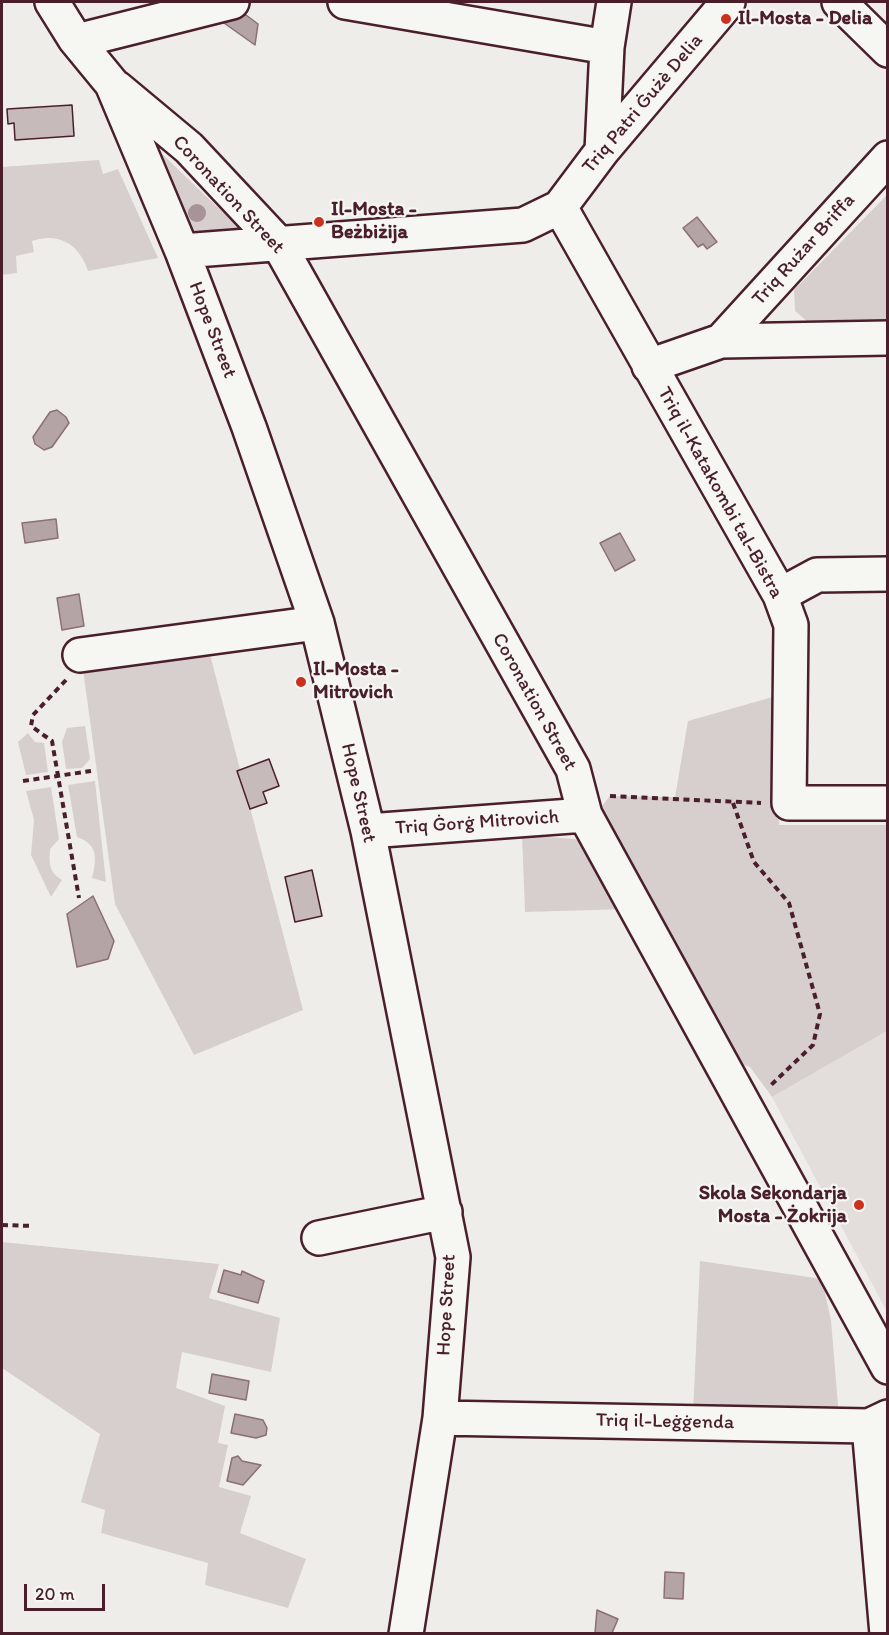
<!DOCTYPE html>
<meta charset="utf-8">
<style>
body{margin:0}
#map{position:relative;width:889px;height:1635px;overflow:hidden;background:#efedea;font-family:Itim,sans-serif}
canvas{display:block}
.frame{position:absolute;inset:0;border:3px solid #4a1f2b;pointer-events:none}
.scale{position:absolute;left:24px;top:1584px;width:81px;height:27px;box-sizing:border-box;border:3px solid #4a1f2b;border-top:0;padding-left:8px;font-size:18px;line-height:21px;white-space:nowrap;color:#4a1f2b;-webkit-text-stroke:4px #f6f6f2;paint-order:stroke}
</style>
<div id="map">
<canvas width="889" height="1635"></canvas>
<div class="frame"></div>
<div class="scale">20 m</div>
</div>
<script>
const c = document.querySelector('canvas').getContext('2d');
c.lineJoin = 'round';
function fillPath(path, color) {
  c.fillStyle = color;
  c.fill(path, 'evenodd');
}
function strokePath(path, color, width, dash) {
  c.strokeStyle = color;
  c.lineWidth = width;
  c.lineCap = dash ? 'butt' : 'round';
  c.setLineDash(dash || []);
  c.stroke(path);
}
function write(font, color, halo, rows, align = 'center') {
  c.font = font + ' Itim,sans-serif';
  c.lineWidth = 4.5;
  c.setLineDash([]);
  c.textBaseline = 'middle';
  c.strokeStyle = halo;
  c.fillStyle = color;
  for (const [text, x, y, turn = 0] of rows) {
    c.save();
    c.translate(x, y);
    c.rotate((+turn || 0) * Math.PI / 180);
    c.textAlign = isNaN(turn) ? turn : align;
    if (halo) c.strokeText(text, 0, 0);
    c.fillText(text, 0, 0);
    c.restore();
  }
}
fillPath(new Path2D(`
 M887 1031V1312L772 1097Z`), '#e3dedc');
fillPath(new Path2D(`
 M156 148 239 228 190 236Z
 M99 160 103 174 118 169 158 258 88 271C79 244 59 232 32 241L34 252 16 256 17 273 2 275V167Z
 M887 195V323H809L795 311 794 290Z
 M207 643 303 1010 194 1055 115 904 82 662Z
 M783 694 779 825H887V1031L772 1097 750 1067 728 1060 598 811 610 796 675 797 688 721Z
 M85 726 90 759 82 768 66 769 62 742 67 728Z
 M28 733 35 742 44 743 48 772 26 775 18 742Z
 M95 781 106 882 92 878C97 859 98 844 77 837L68 785Z
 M51 787 59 839 50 849C49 864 49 872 62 880L51 897 31 855 34 820 26 791Z
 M522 835 575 839 600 855 627 909 525 912Z
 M2 1242 219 1264 209 1298 280 1318 271 1372 182 1352 176 1388 225 1406 218 1443 228 1445 219 1487 251 1496 240 1533 306 1559 288 1608 205 1585 208 1563 101 1533 105 1510 81 1502 100 1434 2 1368Z
 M700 1261 822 1279 831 1320 839 1417 693 1414Z`), '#d7cfce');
const water = new Path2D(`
 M246 15 258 24 255 45 224 23 231 17Z
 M697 217 717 242 707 249 703 244 698 247 683 228Z
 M57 410 66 417 69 423 52 447 44 450 35 444 33 437 50 412Z
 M56 519 58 538 25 543 22 523Z
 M620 533 635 560 615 571 600 543Z
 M79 594 84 626 62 630 57 598Z
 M93 896 114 941 108 959 77 967 67 914Z
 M224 1270 241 1275 242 1271 264 1281 258 1303 218 1292Z
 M212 1374 249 1381 246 1400 209 1393Z
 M235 1414 263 1420 267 1428 266 1435 256 1438 231 1433Z
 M238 1456 242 1461 261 1465 243 1485 227 1481 232 1458Z
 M665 1572 684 1573 683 1599 664 1598Z
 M597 1610 618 1619 612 1633H595Z`);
fillPath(water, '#b4a4a5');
strokePath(water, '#8a6f74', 1.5);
const building = new Path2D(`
 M72 105 74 136 15 140 14 123 8 124 7 109Z
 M269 759 279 786 263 792 267 803 250 809 237 771Z
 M312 870 322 916 295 922 285 877Z`);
fillPath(building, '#c6babb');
strokePath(building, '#4a1f2b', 1.5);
const minor = new Path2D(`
 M52 2 75 39 112 84 182 251 249 427 317 623 368 831 453 1257 440 1418 406 1634
 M345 2 607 47
 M839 2 888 50
 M77 41 232 2
 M117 88 189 148 278 243 573 769 585 815 888 1367
 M602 151 607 47 614 2
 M560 207 780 595 791 625 789 803H888
 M182 251 523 225 560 207 602 151 728 2
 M721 341 888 158
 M649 366 721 341 888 338
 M780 595 817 575 888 574
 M80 655 317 623
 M368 831 585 815
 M319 1238 445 1212
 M440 1418 869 1426 888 1417
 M869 1426 887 1634`);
strokePath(minor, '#4a1f2b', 38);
strokePath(new Path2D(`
 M66 680 33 715 31 726 52 741 79 898
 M23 781 91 771
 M610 796 761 803
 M733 803 754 862 789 903 820 1014 813 1045 769 1087
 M2 1225 33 1226`), '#4a1f2b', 4, [6, 4.5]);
strokePath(minor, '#f6f6f2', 33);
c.fillStyle = '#a89498';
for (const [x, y] of [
 [197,213]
]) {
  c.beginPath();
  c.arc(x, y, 9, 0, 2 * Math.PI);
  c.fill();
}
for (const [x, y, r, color] of [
 [726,19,6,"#c8321e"],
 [319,222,6,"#c8321e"],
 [301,682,6,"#c8321e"],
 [859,1205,6,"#c8321e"]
]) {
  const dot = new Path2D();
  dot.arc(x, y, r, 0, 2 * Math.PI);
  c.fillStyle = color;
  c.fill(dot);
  strokePath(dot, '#f6f6f2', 2);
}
write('bold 20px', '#4a1f2b', '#f6f6f2', [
 ["Il-Mosta - Delia",738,19],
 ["Il-Mosta -",331,210],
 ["Beżbiżija",331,233],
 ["Il-Mosta -",313,670],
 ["Mitrovich",313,693],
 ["Skola Sekondarja",847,1194,"right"],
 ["Mosta - Żokrija",847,1217,"right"]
], 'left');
write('20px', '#4a1f2b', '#f6f6f2', [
 ["Triq Patri Ġużè Delia",643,104,-50],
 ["Coronation Street",228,195,47],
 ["Triq Rużar Briffa",804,250,-48],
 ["Hope Street",212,330,69],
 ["Triq il-Katakombi tal-Bistra",720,493,61],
 ["Coronation Street",534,702,61],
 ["Hope Street",358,793,77],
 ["Triq Ġorġ Mitrovich",477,823,-4],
 ["Hope Street",447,1305,-87],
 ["Triq il-Leġġenda",665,1422,1]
]);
</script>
